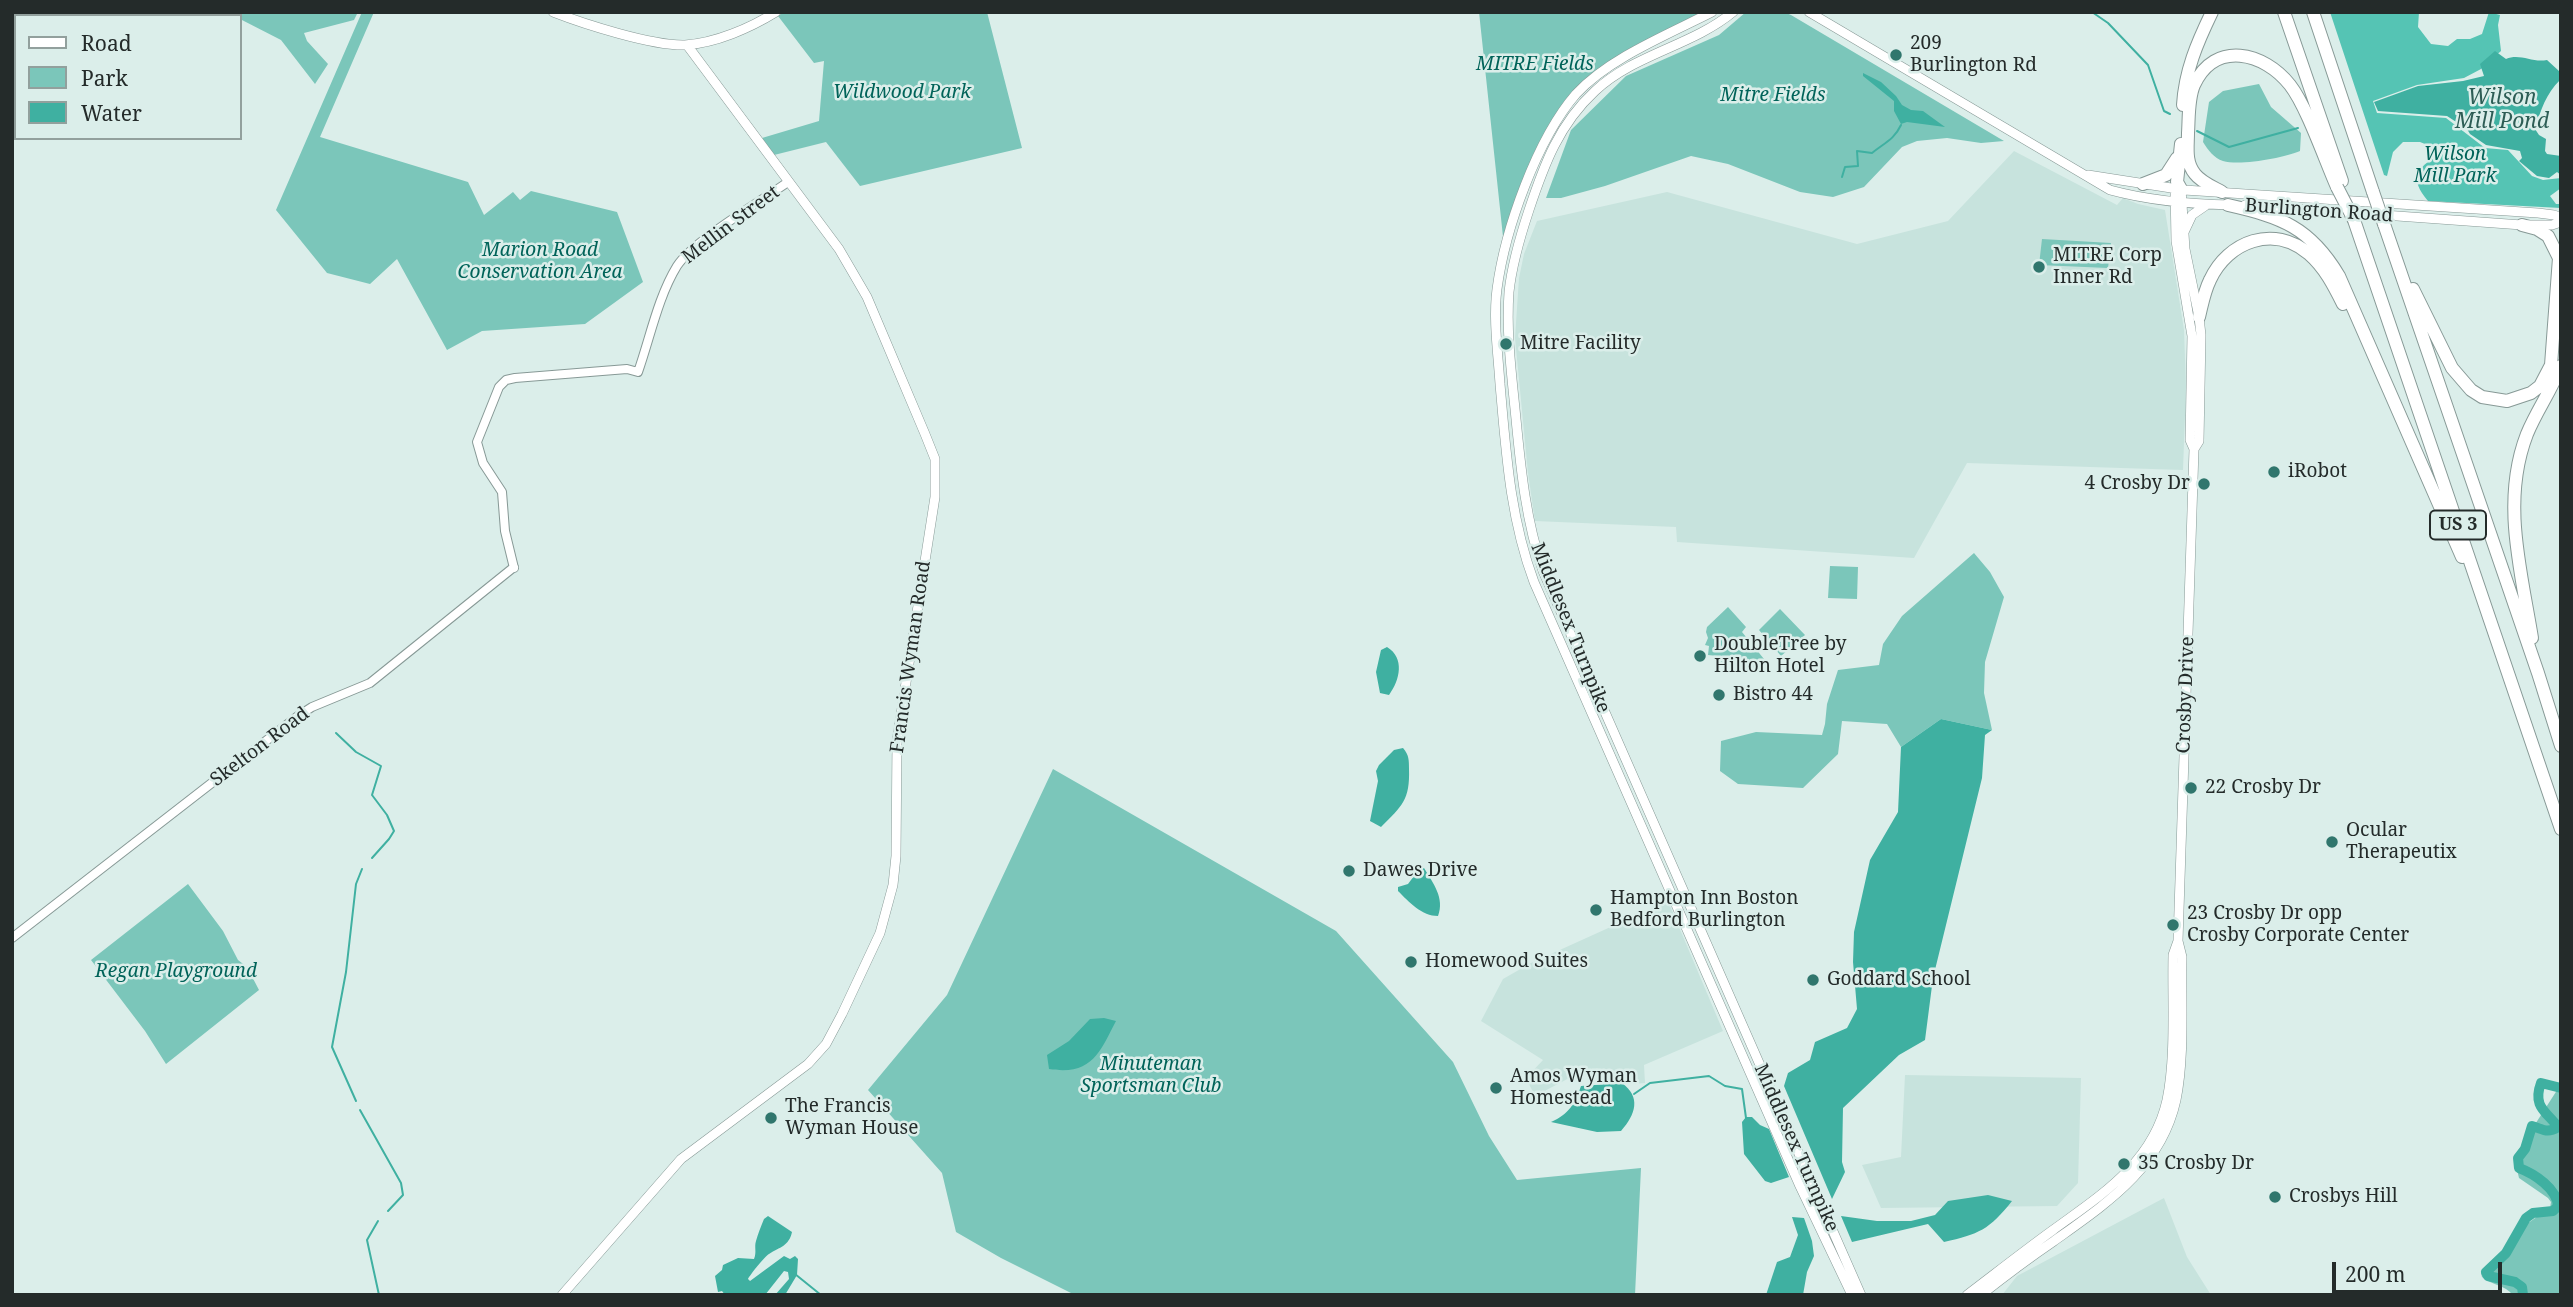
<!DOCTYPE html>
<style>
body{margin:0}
#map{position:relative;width:2573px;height:1307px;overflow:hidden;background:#dbeeea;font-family:"Noto Serif",serif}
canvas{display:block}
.frame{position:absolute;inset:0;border:14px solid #242b2a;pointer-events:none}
.legend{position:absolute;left:14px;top:14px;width:228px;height:126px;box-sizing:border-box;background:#dbeeea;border:2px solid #92a09d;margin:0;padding:9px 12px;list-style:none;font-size:21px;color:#242b2a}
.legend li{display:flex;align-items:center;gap:14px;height:35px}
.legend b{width:35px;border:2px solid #92a09d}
.scale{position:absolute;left:2332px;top:1262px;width:170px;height:32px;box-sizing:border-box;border:4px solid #242b2a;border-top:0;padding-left:9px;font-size:21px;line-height:24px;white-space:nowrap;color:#242b2a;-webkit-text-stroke:5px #dbeeea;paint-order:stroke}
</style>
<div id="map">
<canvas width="2573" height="1307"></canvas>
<div class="frame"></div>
<ul class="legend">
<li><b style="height:9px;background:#fff"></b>Road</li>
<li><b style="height:19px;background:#7bc6ba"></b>Park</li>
<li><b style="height:19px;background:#3fb0a1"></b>Water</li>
</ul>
<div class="scale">200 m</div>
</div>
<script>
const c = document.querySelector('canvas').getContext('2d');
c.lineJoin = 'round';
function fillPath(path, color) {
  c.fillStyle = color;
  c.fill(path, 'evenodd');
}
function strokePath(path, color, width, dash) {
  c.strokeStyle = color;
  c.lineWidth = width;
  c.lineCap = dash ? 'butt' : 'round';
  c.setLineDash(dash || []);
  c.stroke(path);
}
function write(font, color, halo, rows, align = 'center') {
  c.font = font + ' "Noto Serif",serif';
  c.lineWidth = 5;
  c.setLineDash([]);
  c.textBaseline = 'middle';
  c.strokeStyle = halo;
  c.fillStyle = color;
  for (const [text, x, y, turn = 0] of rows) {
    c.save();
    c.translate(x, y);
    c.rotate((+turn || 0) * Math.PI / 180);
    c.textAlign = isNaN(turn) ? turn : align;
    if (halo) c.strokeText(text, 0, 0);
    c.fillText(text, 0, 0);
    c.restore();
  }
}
fillPath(new Path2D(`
 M2014 151 2117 205 2123 198 2138 204 2165 210 2184 330 2186 387 2183 470 1967 463 1914 558 1677 542 1676 527 1535 521 1528 473 1515 338 1519 278 1524 254 1537 221 1667 192 1857 244 1948 221Z
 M1668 901 1723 1031 1644 1065 1645 1083 1633 1084 1625 1072 1575 1075 1535 1096 1526 1078 1543 1060 1481 1021 1503 979 1531 963Z
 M1905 1075 2081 1078 2078 1183 2057 1206 1881 1208 1862 1165 1901 1157Z
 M2164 1198 2187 1257 2211 1295H2002L2017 1276Z`), '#c7e3dd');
fillPath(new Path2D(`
 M234 12H358L354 20 304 33 307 41 328 64 315 84 281 40 240 19V16L232 15Z
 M362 12H374L320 137 468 182 484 215 513 192 520 200 531 191 617 212 643 282 585 324 482 331 447 350 397 259 370 284 327 273 276 210Z
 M784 12H987L1022 148 860 186 826 142 774 155 762 138 819 121 824 61 814 63 778 16Z
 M1479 12H1712C1667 36 1617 57 1579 92 1546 123 1522 203 1504 246Z
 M1746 12H1784L1791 15 2004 141 1981 143 1947 138 1917 141 1902 147 1864 187 1833 197 1800 192 1728 164 1691 156 1605 186 1561 198H1546L1571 130 1626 76 1719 35Z
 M2259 84 2271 107 2301 133 2300 151C2284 158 2240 166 2223 161 2214 158 2208 150 2203 142L2209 102 2223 91Z
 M2042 239 2111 243 2108 268 2039 265Z
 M1974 553 1990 572 2004 597 1985 662 1984 693 1992 730 1941 719 1901 747 1887 724 1842 721 1838 754 1803 788 1738 784 1720 771 1721 741 1756 732 1822 735 1825 724 1827 704 1838 670 1879 665 1883 644 1902 616Z
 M1830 566 1858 567 1857 599 1828 598Z
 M1728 607 1746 627 1742 632 1764 659 1747 674H1730L1731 666 1717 665 1718 656 1708 655 1709 646 1705 645 1708 638 1706 632 1707 627Z
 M1780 609 1805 635 1781 656 1759 630Z
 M1053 769 1336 931 1453 1062 1489 1136 1517 1180 1641 1168 1635 1295H1075L1001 1258 956 1232 942 1173 868 1090 947 995Z
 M188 884 223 931 238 960 247 967 259 990 166 1064 145 1031 91 960Z
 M2561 1084V1295H2513C2505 1285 2491 1285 2482 1277L2481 1273 2503 1256 2528 1223 2550 1208 2551 1202 2548 1198 2519 1178 2514 1157Z`), '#7bc6ba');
fillPath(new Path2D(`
 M2330 12H2419L2418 27 2431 44 2448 46 2457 39H2470L2482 34 2489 12 2500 15 2498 25 2501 51 2481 69 2464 78 2417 85 2373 101 2377 113 2446 118 2485 148 2508 150 2532 176 2543 180 2561 178V188L2550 196 2556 204H2561V208L2428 201C2409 178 2416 169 2438 155L2435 148 2420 142H2403L2393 152 2387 176 2384 175Z`), '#55c4b4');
fillPath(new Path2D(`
 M2495 51 2506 59C2520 53 2532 63 2547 60L2559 71 2560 80C2546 94 2541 109 2535 129L2539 135 2546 139 2545 151 2547 154 2561 156V175L2557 172 2549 178 2537 176 2519 161 2522 158 2520 151 2486 145 2470 134 2467 129 2447 116 2378 111 2374 102 2418 86 2463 81 2484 76 2480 64Z
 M1863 73 1881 82 1896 96 1902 105 1911 110 1923 111 1945 127 1907 122 1901 124 1894 111V101L1863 76Z
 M1387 647C1405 658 1400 680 1389 695L1380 693 1376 672 1381 650Z
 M1941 719 1992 730 1985 735 1982 778 1933 978 1925 1040 1899 1055 1843 1108 1842 1162 1845 1172 1832 1199 1784 1086 1788 1073 1810 1060 1815 1042 1847 1028 1857 1009 1853 962 1854 932 1870 860 1898 812 1901 747Z
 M1403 748C1409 755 1409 760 1409 769 1410 800 1402 806 1381 827L1370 821 1378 781 1376 771 1379 765 1394 750Z
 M1420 868H1424C1433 883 1445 898 1438 916 1422 916 1409 902 1398 891V887L1408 884Z
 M1104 1018 1116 1021C1100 1051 1093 1076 1049 1069L1047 1055 1069 1041 1090 1019Z
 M1622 1083C1641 1097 1636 1114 1621 1131L1597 1132 1551 1122C1569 1114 1575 1104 1581 1086Z
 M1746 1117H1752L1760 1125 1769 1129 1789 1177 1771 1183 1765 1181 1744 1154 1742 1122Z
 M1988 1195 2012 1201C1989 1230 1979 1234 1944 1242L1928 1224 1852 1242 1841 1216 1877 1221H1911L1935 1215 1948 1201Z
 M768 1216 792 1232C789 1246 780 1247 769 1254 765 1256 750 1275 748 1279L750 1281 784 1256 790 1259 795 1256 798 1259 797 1275 785 1295H775L789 1279 788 1272 784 1271 765 1295H725L722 1291 718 1292 715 1276 722 1270 723 1265 738 1258 754 1259C757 1252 754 1247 756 1241 758 1234 761 1226 764 1219Z
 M1792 1217 1804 1218 1812 1241 1814 1256 1807 1272 1803 1295H1766L1777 1262 1790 1257 1798 1235Z`), '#3fb0a1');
strokePath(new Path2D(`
 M2092 12 2108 23 2148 65 2164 111 2170 114
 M2197 131 2229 147 2298 128
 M1842 177 1845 167 1858 166 1857 151 1872 153C1884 143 1894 140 1901 125
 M336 733 356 752 381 766 372 795 387 815 394 831 389 839 372 858
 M1634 1094 1650 1083 1709 1076 1725 1086 1742 1089 1746 1118
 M356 1101 332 1047 346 972 356 884 362 869
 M360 1110 401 1183 403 1195 388 1211
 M378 1221 367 1240 379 1295
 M795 1274 821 1295`), '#3fb0a1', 2);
strokePath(new Path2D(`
 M2523 1295 2522 1287 2515 1282 2488 1276 2486 1272 2506 1253 2526 1218 2533 1213 2553 1211 2558 1206C2557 1189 2535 1174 2519 1168L2518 1158 2525 1149 2532 1126C2543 1129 2547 1134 2558 1127 2547 1112 2532 1107 2541 1083L2561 1088`), '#3fb0a1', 10);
const tertiary = new Path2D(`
 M514 568 505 531 502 492 483 463 477 442 499 387 506 380 515 378 627 369 638 372C650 338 658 297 677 266 693 241 761 201 788 182
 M12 938 298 716 312 707 370 683 514 567`);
const secondary = new Path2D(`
 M553 12C584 24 652 46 685 45 716 43 750 28 776 12
 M1712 12C1669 34 1609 58 1576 94 1537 139 1505 229 1497 289 1493 319 1498 353 1500 384 1506 452 1510 518 1534 582L1799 1184 1852 1295
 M1733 12C1692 46 1634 54 1595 91 1559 124 1544 165 1529 210 1520 237 1512 264 1509 292 1506 334 1512 377 1516 419 1521 471 1526 521 1543 571L1861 1295
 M1809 12 2110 190C2150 201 2189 204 2231 205
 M2088 175 2184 190 2538 213 2554 215 2561 218
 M2181 189 2185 249 2199 317 2201 335 2199 441 2194 449
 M2245 205 2522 225H2552L2561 222
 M2184 232 2192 215 2205 206
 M562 1295 681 1159 808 1064 826 1044 842 1014 880 933 893 885 896 856 897 740 935 497V459L925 434 867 297 839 249 687 45
 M1967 1295C1996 1273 2024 1251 2053 1230 2101 1195 2153 1163 2167 1100 2176 1056 2172 1001 2173 955L2178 941 2194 449 2190 440 2192 336 2176 241 2175 188
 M1981 1295C2005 1276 2029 1258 2054 1241 2107 1203 2161 1168 2176 1100 2185 1056 2181 1002 2182 957L2178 941`);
const motorway = new Path2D(`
 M2284 12 2342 181
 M2313 12 2373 192
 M2183 105C2185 71 2197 43 2212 12
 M2143 184 2166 175 2177 158
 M2181 189 2177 182 2181 144
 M2222 192C2213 187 2201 182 2195 174 2185 162 2188 147 2188 133 2189 118 2188 99 2194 85 2215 40 2264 52 2290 85 2307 107 2325 160 2337 187
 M2228 205C2281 217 2310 227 2339 276L2462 557
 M2354 220 2561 829
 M2384 224 2538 673 2561 746
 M2413 289 2452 368 2471 390 2482 397 2507 401 2531 393 2540 386 2551 365 2559 258 2548 236 2537 229 2522 225
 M2199 317C2202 305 2204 292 2210 280 2228 241 2274 224 2309 254 2325 268 2334 286 2343 304
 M2532 638C2521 570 2501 501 2527 434 2537 410 2551 391 2561 366`);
strokePath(tertiary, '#879996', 10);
strokePath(secondary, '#879996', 10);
strokePath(motorway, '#879996', 14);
strokePath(tertiary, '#fff', 8);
strokePath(secondary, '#fff', 9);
strokePath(motorway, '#fff', 12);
const motorwayBridge = new Path2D(`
 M2337 187 2354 220
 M2373 192 2384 224`);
strokePath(motorwayBridge, '#879996', 14, []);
strokePath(motorwayBridge, '#fff', 12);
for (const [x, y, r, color] of [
 [1896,55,7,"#30766d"],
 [2039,267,7,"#30766d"],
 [1506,344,7,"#30766d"],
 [2274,472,7,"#30766d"],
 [2204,484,7,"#30766d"],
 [1700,656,7,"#30766d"],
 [1719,695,7,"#30766d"],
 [2191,788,7,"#30766d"],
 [2332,842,7,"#30766d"],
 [1349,871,7,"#30766d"],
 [1596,910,7,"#30766d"],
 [2173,925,7,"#30766d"],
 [1411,962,7,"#30766d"],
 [1813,980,7,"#30766d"],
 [1496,1088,7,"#30766d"],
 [771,1118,7,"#30766d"],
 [2124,1164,7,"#30766d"],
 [2275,1197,7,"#30766d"]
]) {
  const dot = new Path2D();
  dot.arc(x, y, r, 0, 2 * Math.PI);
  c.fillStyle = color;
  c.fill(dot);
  strokePath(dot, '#dbeeea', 2.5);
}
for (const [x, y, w] of [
 [2458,525,56]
]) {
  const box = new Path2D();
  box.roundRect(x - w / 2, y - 14.5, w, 29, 5);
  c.fillStyle = '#dbeeea';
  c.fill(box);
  strokePath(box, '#242b2a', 2);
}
write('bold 18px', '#242b2a', null, [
 ["US 3",2458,525]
]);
write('19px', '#242b2a', '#dbeeea', [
 ["209",1910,44],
 ["Burlington Rd",1910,66],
 ["MITRE Corp",2053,256],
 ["Inner Rd",2053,278],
 ["Mitre Facility",1520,344],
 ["iRobot",2288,472],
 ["4 Crosby Dr",2190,484,"right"],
 ["DoubleTree by",1714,645],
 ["Hilton Hotel",1714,667],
 ["Bistro 44",1733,695],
 ["22 Crosby Dr",2205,788],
 ["Ocular",2346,831],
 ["Therapeutix",2346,853],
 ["Dawes Drive",1363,871],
 ["Hampton Inn Boston",1610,899],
 ["Bedford Burlington",1610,921],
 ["23 Crosby Dr opp",2187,914],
 ["Crosby Corporate Center",2187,936],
 ["Homewood Suites",1425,962],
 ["Goddard School",1827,980],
 ["Amos Wyman",1510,1077],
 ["Homestead",1510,1099],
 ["The Francis",785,1107],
 ["Wyman House",785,1129],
 ["35 Crosby Dr",2138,1164],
 ["Crosbys Hill",2289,1197]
], 'left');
write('italic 19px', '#006359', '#dbeeea', [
 ["MITRE Fields",1535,65],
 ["Wildwood Park",902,93],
 ["Mitre Fields",1773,96],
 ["Wilson",2455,155],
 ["Mill Park",2455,177],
 ["Marion Road",540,251],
 ["Conservation Area",540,273],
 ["Regan Playground",176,972],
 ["Minuteman",1151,1065],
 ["Sportsman Club",1151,1087]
]);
write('19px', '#242b2a', '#dbeeea', [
 ["Burlington Road",2319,211,4],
 ["Mellin Street",731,225,-37],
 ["Middlesex Turnpike",1570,628,68],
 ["Francis Wyman Road",911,657,-82],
 ["Crosby Drive",2186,695,-88],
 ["Skelton Road",260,747,-37],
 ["Middlesex Turnpike",1796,1148,66]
]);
write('italic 21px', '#2d5d55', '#dbeeea', [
 ["Wilson",2502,98],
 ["Mill Pond",2502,122]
]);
</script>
